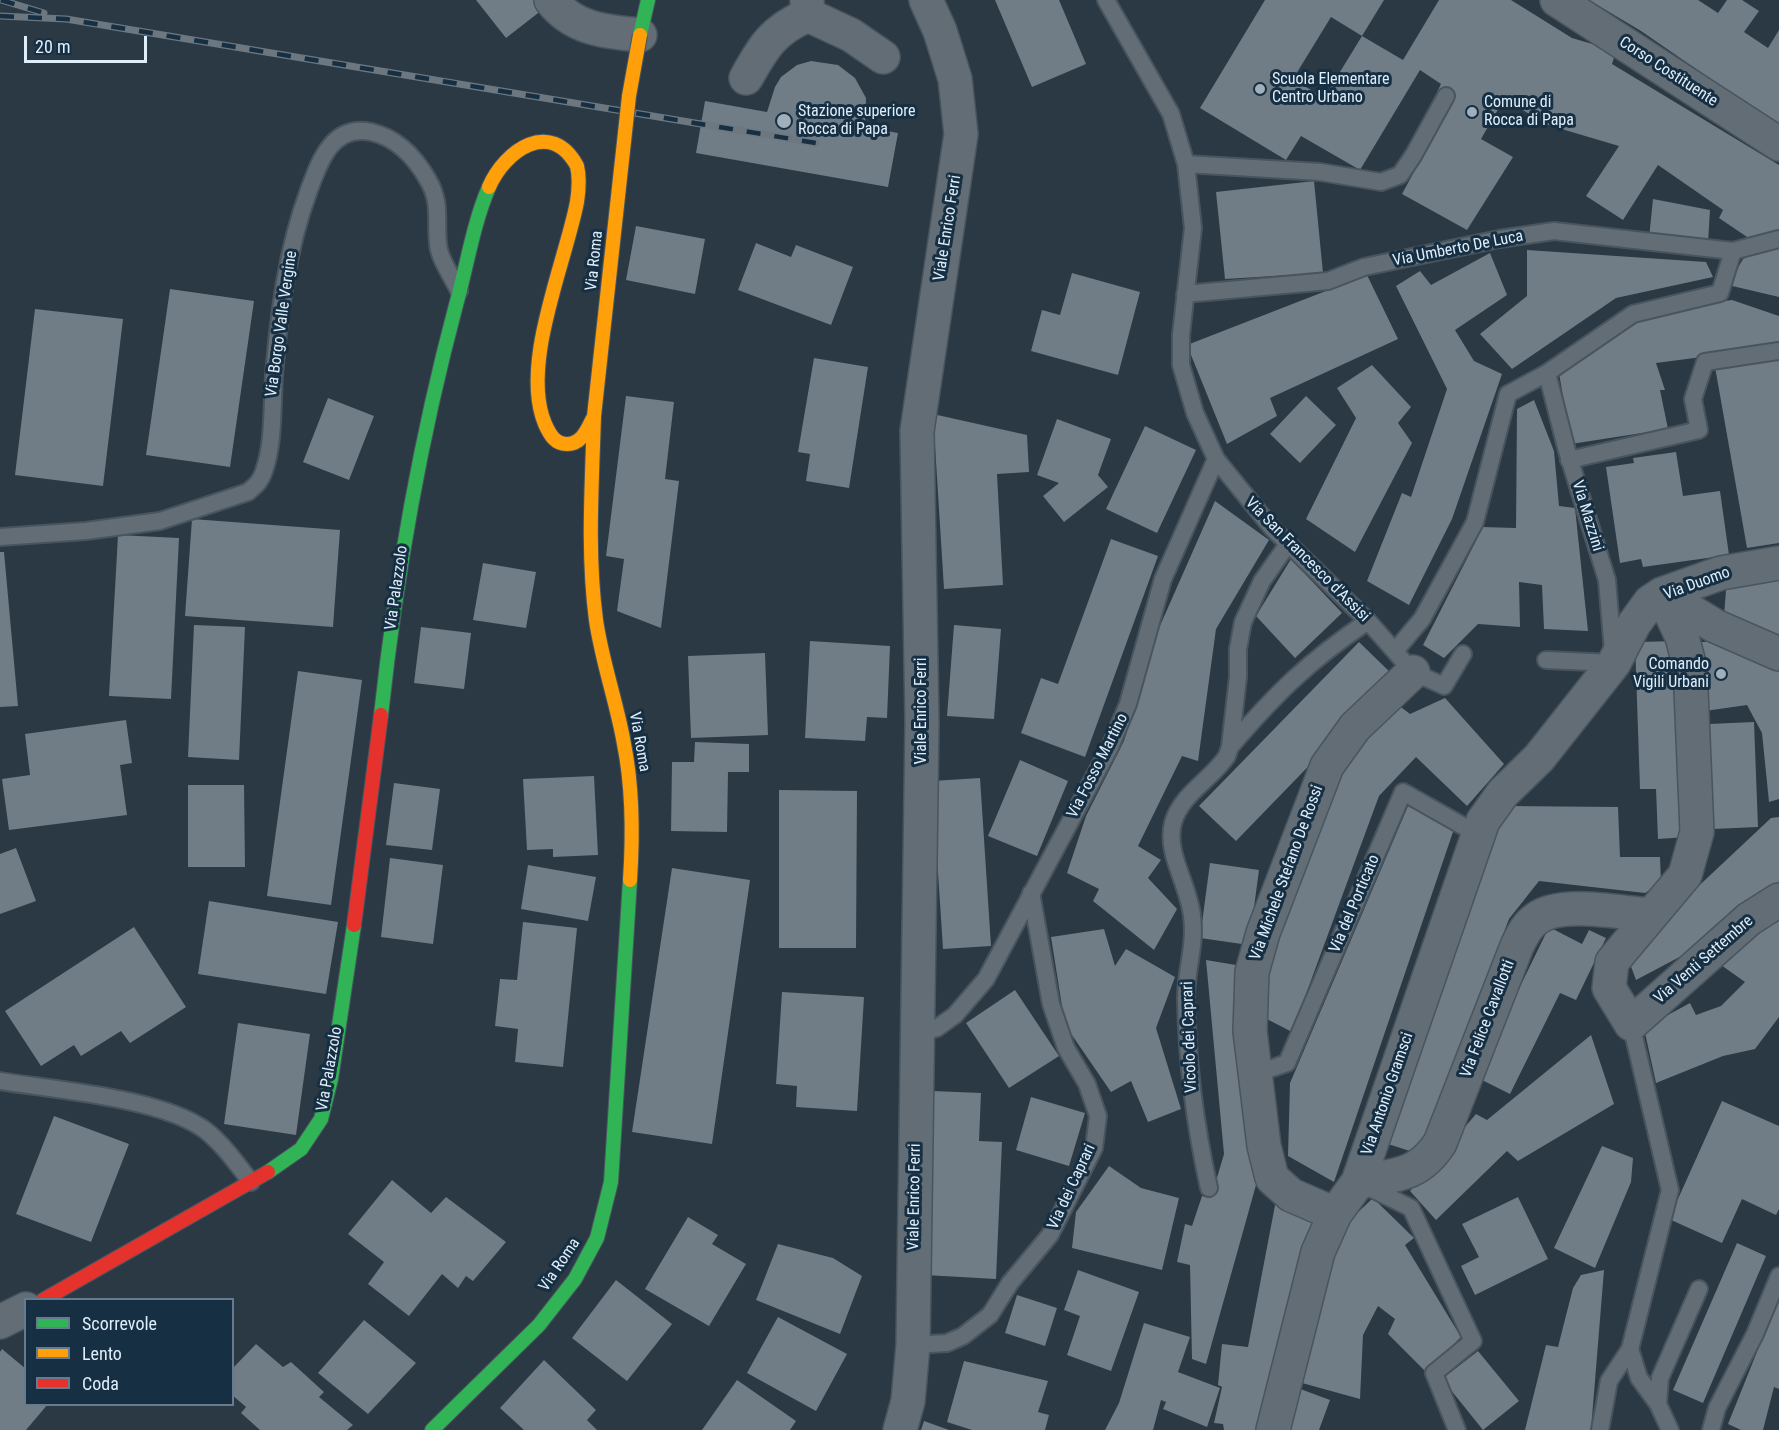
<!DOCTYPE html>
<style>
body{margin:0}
#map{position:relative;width:1779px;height:1430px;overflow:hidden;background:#2a3944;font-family:"Roboto Condensed",sans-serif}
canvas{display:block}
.legend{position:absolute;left:24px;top:1298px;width:210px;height:108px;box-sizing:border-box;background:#162f43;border:2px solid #667b8d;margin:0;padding:8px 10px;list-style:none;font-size:18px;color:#dfeefb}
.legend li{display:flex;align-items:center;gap:12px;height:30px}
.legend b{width:30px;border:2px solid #667b8d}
.scale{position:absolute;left:24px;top:36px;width:123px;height:27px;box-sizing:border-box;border:3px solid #dfeefb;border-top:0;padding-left:8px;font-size:18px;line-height:21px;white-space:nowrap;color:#dfeefb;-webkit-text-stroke:4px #162f43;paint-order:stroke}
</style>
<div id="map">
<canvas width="1779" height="1430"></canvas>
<ul class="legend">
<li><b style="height:8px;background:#30b455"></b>Scorrevole</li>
<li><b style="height:8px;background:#ff9f0a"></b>Lento</li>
<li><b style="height:8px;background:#e5322d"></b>Coda</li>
</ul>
<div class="scale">20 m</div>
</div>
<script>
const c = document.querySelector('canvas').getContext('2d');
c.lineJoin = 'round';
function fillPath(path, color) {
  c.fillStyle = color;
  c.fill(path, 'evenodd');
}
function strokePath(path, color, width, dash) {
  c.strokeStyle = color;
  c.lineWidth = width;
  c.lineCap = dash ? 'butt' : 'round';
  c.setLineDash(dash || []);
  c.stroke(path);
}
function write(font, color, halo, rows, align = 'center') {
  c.font = font + ' "Roboto Condensed",sans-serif';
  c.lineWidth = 6;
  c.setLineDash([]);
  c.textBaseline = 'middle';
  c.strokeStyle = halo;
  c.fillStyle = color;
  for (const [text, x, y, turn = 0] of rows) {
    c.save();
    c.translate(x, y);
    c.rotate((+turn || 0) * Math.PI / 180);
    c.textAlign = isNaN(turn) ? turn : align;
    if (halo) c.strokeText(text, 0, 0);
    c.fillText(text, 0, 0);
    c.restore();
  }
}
fillPath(new Path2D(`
 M476 0H535L542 10 506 38Z
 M995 0H1059L1086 64 1032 87Z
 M1265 0H1384L1362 36 1403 60 1439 0H1511L1572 38 1616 51 1612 64 1779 165V229L1774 237 1753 241 1719 218 1723 210 1658 165 1623 220 1586 196 1619 146 1548 125 1504 99 1481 139 1513 157 1467 230 1402 194 1453 100 1437 92 1441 84 1420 70 1360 170 1301 136 1286 160 1200 108ZM1331 17 1362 36 1324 98 1293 79Z
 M1589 0H1698L1718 13 1727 0H1742L1759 11 1744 32 1768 48 1779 30V126L1641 31Z
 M811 61 838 65 855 78 866 98 865 127 898 133 888 187 696 153 705 101 767 112 775 87 781 77 797 65Z
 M1314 181 1323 273 1225 279 1216 192Z
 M1653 199 1710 210 1708 243 1649 238Z
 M636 226 705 239 695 294 626 280Z
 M1779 242V297L1728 285 1743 259Z
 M756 243 791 257 796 245 853 267 831 325 738 290Z
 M1527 250 1706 262 1713 277 1616 298 1512 369 1480 334 1527 296Z
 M1490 253 1507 295 1455 330 1474 361 1502 374 1452 519 1409 605 1367 581 1402 493 1411 497 1447 389 1396 286 1420 271 1431 285Z
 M1072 273 1140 292 1118 375 1031 351 1042 310 1060 315Z
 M1367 275 1398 339 1270 398 1277 416 1227 444 1187 345Z
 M170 289 254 301 230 467 146 455Z
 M1732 300 1779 316V347L1656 363 1665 390H1660L1668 429 1571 444 1559 373 1631 322 1690 306Z
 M35 309 123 319 103 486 15 475Z
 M1779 356V543L1747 548 1715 367Z
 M814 358 868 367 849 488 806 481 810 454 798 452Z
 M1372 365 1411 407 1398 423 1412 443 1355 552 1306 519 1356 418 1337 388Z
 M626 396 674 402 665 479 679 481 661 628 617 611 624 559 606 556Z
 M1306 396 1336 425 1300 463 1270 434Z
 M328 398 374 416 349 480 303 462Z
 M1534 400 1554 451 1559 506 1575 508 1588 631 1544 629 1542 585 1519 582 1520 627 1478 624 1444 658 1423 645 1483 527 1516 528 1517 409Z
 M933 414 1027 435 1029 472 997 474 1003 585 944 589Z
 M1057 419 1111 439 1098 475 1108 487 1064 522 1043 496 1059 483 1037 475Z
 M1145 426 1196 450 1157 533 1106 509Z
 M1676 452 1683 496 1720 491 1729 555 1643 567 1641 559 1620 563 1606 467 1634 463 1633 458Z
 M1215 501 1269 540 1216 629 1198 761 1182 756 1138 846 1161 860 1148 878 1177 909 1154 950 1093 901 1099 889 1067 873 1086 816 1124 741 1155 637Z
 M192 519 340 530 333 627 185 616Z
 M118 535 179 538 171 699 109 696Z
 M1111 539 1158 556 1085 757 1021 733 1041 678 1058 684Z
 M0 552H4L18 706 0 707Z
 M1291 559 1342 613 1295 658 1256 616Z
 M483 563 536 572 526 628 473 620Z
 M1779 577V642L1724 615 1727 578Z
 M194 625 245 627 239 760 188 757Z
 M954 625 1001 629 994 719 947 716Z
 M421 627 471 633 464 689 414 683Z
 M1737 638 1779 659V799L1769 802 1762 733 1747 705 1705 711 1695 643Z
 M810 641 890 646 887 718 867 717 865 741 805 738Z
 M1680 641 1687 837 1658 839 1656 789H1640L1635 642Z
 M1359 642 1395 677 1236 841 1199 806Z
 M765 653 768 735 691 738 688 656Z
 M298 671 362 680 331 905 267 896Z
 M1445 698 1504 764 1467 806 1416 757 1379 796 1292 1032 1259 1015 1264 966 1347 757 1397 704 1410 714Z
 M126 720 132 763 120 765 127 815 9 830 2 779 30 775 25 734Z
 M1754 722 1758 827 1713 829 1709 724Z
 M695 742 749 744V772H728L727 832 671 831 672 762H694Z
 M1020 760 1068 781 1037 856 988 836Z
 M594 776 598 855 553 857V849L527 850 523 779Z
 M980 778 991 946 943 949 932 781Z
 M394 783 440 789 432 850 386 845Z
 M188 785H244L245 867H188Z
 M779 790 857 791 856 948H779Z
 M1408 806 1454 829 1334 1182 1288 1156 1290 1083Z
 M1505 806 1618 807 1620 857H1660L1661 883 1645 893 1539 881 1509 919 1419 1154 1388 1144Z
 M1779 817V882L1738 905 1689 952 1636 980 1629 961 1639 942 1771 818Z
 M16 848 36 901 0 914V854Z
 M390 858 443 865 433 944 381 937Z
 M1210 863 1259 870 1249 945 1200 938Z
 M528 865 596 877 588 921 521 909Z
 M672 868 750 880 712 1144 632 1132Z
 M209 901 338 922 326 994 198 974Z
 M1779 916V1017L1755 1049 1723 1056 1656 1083 1645 1033 1666 1016 1690 1003 1696 1015 1721 1006 1745 982 1721 965Z
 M523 922 577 928 563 1067 515 1062 518 1029 495 1026 500 979 517 980Z
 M134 927 186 1007 130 1043 121 1031 81 1056 74 1045 41 1066 5 1011Z
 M1549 927 1582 944 1589 930 1606 938 1576 1000 1560 993 1510 1094 1476 1077Z
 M1104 929 1115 966 1126 949 1175 977 1156 1028 1181 1109 1148 1122 1131 1081 1111 1092 1065 1025 1051 937Z
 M1206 960 1242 966 1263 1160 1206 1364 1192 1359 1190 1265 1177 1262 1185 1224 1192 1226 1202 1196 1211 1198 1224 1154Z
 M1015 990 1059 1056 1009 1088 966 1023Z
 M782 992 864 997 857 1111 796 1107 797 1086 776 1084Z
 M238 1023 310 1034 296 1135 224 1124Z
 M1591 1035 1614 1104 1518 1161 1507 1151 1436 1220 1410 1191 1476 1114 1487 1120Z
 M933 1091 981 1093 979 1141 1002 1142 996 1279 925 1275Z
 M1031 1097 1085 1113 1069 1166 1016 1150Z
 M1722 1101 1779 1126V1209L1776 1215 1742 1199 1722 1243 1669 1219Z
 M54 1116 129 1144 91 1242 16 1214Z
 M1602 1146 1633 1158 1631 1182 1595 1268 1554 1248Z
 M1109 1166 1141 1188 1179 1198 1162 1270 1072 1248 1076 1212Z
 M392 1180 431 1213 446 1197 506 1242 473 1281 466 1276 458 1288 442 1274 409 1316 368 1284 384 1262 348 1234Z
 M1518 1197 1548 1259 1475 1295 1461 1266 1479 1257 1462 1224Z
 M1373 1198 1414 1238 1405 1245 1461 1337 1426 1372 1388 1334 1395 1319 1378 1306 1363 1335 1360 1399 1302 1383 1332 1237Z
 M1276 1200 1319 1219 1267 1430H1224L1223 1424 1214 1423 1222 1387 1218 1385 1222 1344 1248 1347Z
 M688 1217 718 1235 712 1244 746 1264 709 1326 645 1289Z
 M1737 1243 1766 1256 1703 1403 1673 1390Z
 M778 1244 833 1258 862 1276 840 1334 756 1300Z
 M1078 1270 1139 1292 1111 1371 1067 1355 1080 1316 1064 1310Z
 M1604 1270 1591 1430H1525L1546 1345 1558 1347 1573 1288 1581 1275Z
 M616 1280 672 1324 627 1381 572 1338Z
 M1017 1295 1057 1308 1045 1346 1005 1333Z
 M1779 1297V1389L1774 1387 1763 1430H1741L1728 1424Z
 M778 1317 847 1354 816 1411 747 1373Z
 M364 1320 416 1363 368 1414 318 1373Z
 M1144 1323 1190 1337 1178 1372 1220 1388 1207 1427 1163 1409 1166 1402 1161 1400 1153 1430H1105L1119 1403Z
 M256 1344 283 1367 291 1362 324 1392 319 1397 353 1425 347 1430H260L241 1413 246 1407 232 1395V1369Z
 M2 1349 26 1369V1404H48L26 1430H0V1352Z
 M1478 1351 1519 1401 1483 1430 1442 1379Z
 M544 1360 596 1410 587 1420 597 1430H524L500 1408Z
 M964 1361 1048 1381 1038 1412 1049 1415 1045 1430H972L947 1422Z
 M737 1380 796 1421 790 1430H702Z
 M1295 1387 1330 1400 1319 1430H1280Z
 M924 1421 949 1430H921Z`), '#707c86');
const lane = new Path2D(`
 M1106 0 1171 114 1186 164 1193 228 1181 335V365L1195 413 1216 459 1272 528 1368 621 1413 672 1444 686 1463 654
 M1186 164 1320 172 1381 182 1400 175 1413 156 1446 96
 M1185 294 1328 281 1364 267 1499 239 1554 231 1733 251 1779 239
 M1569 460 1699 430 1693 399 1705 362 1779 351
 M0 537 86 531 160 521 248 492C256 485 261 481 264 471 274 443 272 406 274 376 279 313 287 249 309 190 320 160 333 124 371 132 398 138 415 157 428 180 443 205 434 226 439 250 443 265 453 278 459 291
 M1395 651 1422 619 1475 522 1508 394 1547 373 1633 314 1720 293 1733 251
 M1546 660 1614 663 1607 580 1567 451 1547 373
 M1230 747C1276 693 1309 661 1368 621
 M1631 1024 1670 1190 1630 1349 1639 1378 1658 1404
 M918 1033 937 1028 955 1015 986 979 1110 747 1128 704 1163 579 1216 459
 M1255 1074 1287 1063 1403 792 1477 834
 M0 1081C55 1090 162 1098 205 1130 223 1144 237 1164 251 1182
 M1364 1185 1411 1208 1473 1341 1434 1373 1457 1430
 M1209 1188C1195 1125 1187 1062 1186 998 1186 970 1196 944 1192 916 1189 885 1165 853 1173 823 1181 794 1211 780 1227 756L1230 747 1238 677V649L1243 622 1262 581 1288 544
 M913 1345 947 1343 963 1336 990 1315 1010 1283 1050 1235 1094 1148 1098 1116 1087 1084 1066 1048 1051 1004 1031 893
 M1600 1430 1609 1381 1630 1349
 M1670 1430 1658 1404 1660 1378 1699 1289
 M1711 1430 1717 1408 1755 1334 1779 1276`);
const street = new Path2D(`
 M551 0C573 29 606 32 640 35
 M1557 0 1779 144
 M808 15 851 35 883 57
 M746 78C764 46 773 30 808 15L807 0
 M1662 594 1682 637 1690 667 1697 832 1685 875 1612 962 1609 988 1631 1024 1749 919 1779 900
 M1662 594 1715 626 1779 654
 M1358 1182C1394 1175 1418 1177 1440 1143L1517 946C1522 936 1526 926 1536 919 1561 900 1620 913 1651 915
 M1335 1214 1291 1195 1272 1178 1264 1146 1250 1031 1252 972 1263 933 1327 766 1355 727 1413 672
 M0 1322 26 1309
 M900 1430 908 1401 913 1345 922 723 917 431 961 134 955 79 940 31 926 0
 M1273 1430 1318 1252 1335 1214 1358 1182 1483 821 1503 793 1539 758 1614 663 1634 624 1650 602 1662 594 1721 573 1779 563`);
const fast = new Path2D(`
 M640 35 648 0
 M381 715C396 576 420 440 456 305 467 266 473 224 489 187
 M268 1172 301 1149 321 1119 331 1079 354 925
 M432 1430 539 1325 575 1279 597 1238 611 1182 630 880`);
const slow = new Path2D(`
 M489 187C505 150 551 118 577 166 580 178 579 189 577 202 565 264 520 365 545 424 550 435 555 444 567 444 583 444 588 427 594 416
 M594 416C592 484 587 553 596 620 602 662 617 703 624 744 633 789 633 835 630 880`);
const jam = new Path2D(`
 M354 925 381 715
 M43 1300 268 1172`);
strokePath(lane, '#48555f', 20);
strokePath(street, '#48555f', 36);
strokePath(fast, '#48555f', 16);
strokePath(slow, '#48555f', 16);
strokePath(jam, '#48555f', 16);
strokePath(lane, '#636d75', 16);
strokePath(street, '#636d75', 33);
strokePath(fast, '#30b455', 14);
strokePath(slow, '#ff9f0a', 14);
strokePath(jam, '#e5322d', 14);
const rail = new Path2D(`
 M1 0 44 13
 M0 16 66 19 816 143`);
strokePath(rail, '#6c7780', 7);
strokePath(rail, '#162f43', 4.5, [14]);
const slowBridge = new Path2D(`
 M594 416 629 96 640 35`);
strokePath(slowBridge, '#48555f', 16, []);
strokePath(slowBridge, '#ff9f0a', 14);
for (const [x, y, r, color] of [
 [1260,89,6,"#a0afbb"],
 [1472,112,6,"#a0afbb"],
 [784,121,8,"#a0afbb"],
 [1721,674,6,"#a0afbb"]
]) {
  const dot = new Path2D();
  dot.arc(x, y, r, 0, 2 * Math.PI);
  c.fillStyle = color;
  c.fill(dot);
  strokePath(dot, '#162f43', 2);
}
write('16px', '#dfeefb', '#162f43', [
 ["Corso Costituente",1668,72,33],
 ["Viale Enrico Ferri",948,228,-81],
 ["Via Umberto De Luca",1458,249,-11],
 ["Via Roma",595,261,-84],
 ["Via Borgo Valle Vergine",282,324,-82],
 ["Via Mazzini",1587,516,73],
 ["Via San Francesco d'Assisi",1307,560,45],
 ["Via Duomo",1697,584,-20],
 ["Via Palazzolo",397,588,-82],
 ["Viale Enrico Ferri",922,711,-90],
 ["Via Roma",639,742,80],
 ["Via Fosso Martino",1098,766,-63],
 ["Via Michele Stefano De Rossi",1287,873,-70],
 ["Via del Porticato",1355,904,-67],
 ["Via Venti Settembre",1704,960,-41],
 ["Via Felice Cavallotti",1488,1019,-69],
 ["Vicolo dei Caprari",1190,1037,-92],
 ["Via Palazzolo",330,1069,-80],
 ["Via Antonio Gramsci",1388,1094,-71],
 ["Via dei Caprari",1072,1187,-65],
 ["Viale Enrico Ferri",915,1197,-89],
 ["Via Roma",560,1265,-56]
]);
write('16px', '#dfeefb', '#162f43', [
 ["Scuola Elementare",1272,80],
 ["Centro Urbano",1272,98],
 ["Comune di",1484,103],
 ["Rocca di Papa",1484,121],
 ["Stazione superiore",798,112],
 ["Rocca di Papa",798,130],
 ["Comando",1709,665,"right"],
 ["Vigili Urbani",1709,683,"right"]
], 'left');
</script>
